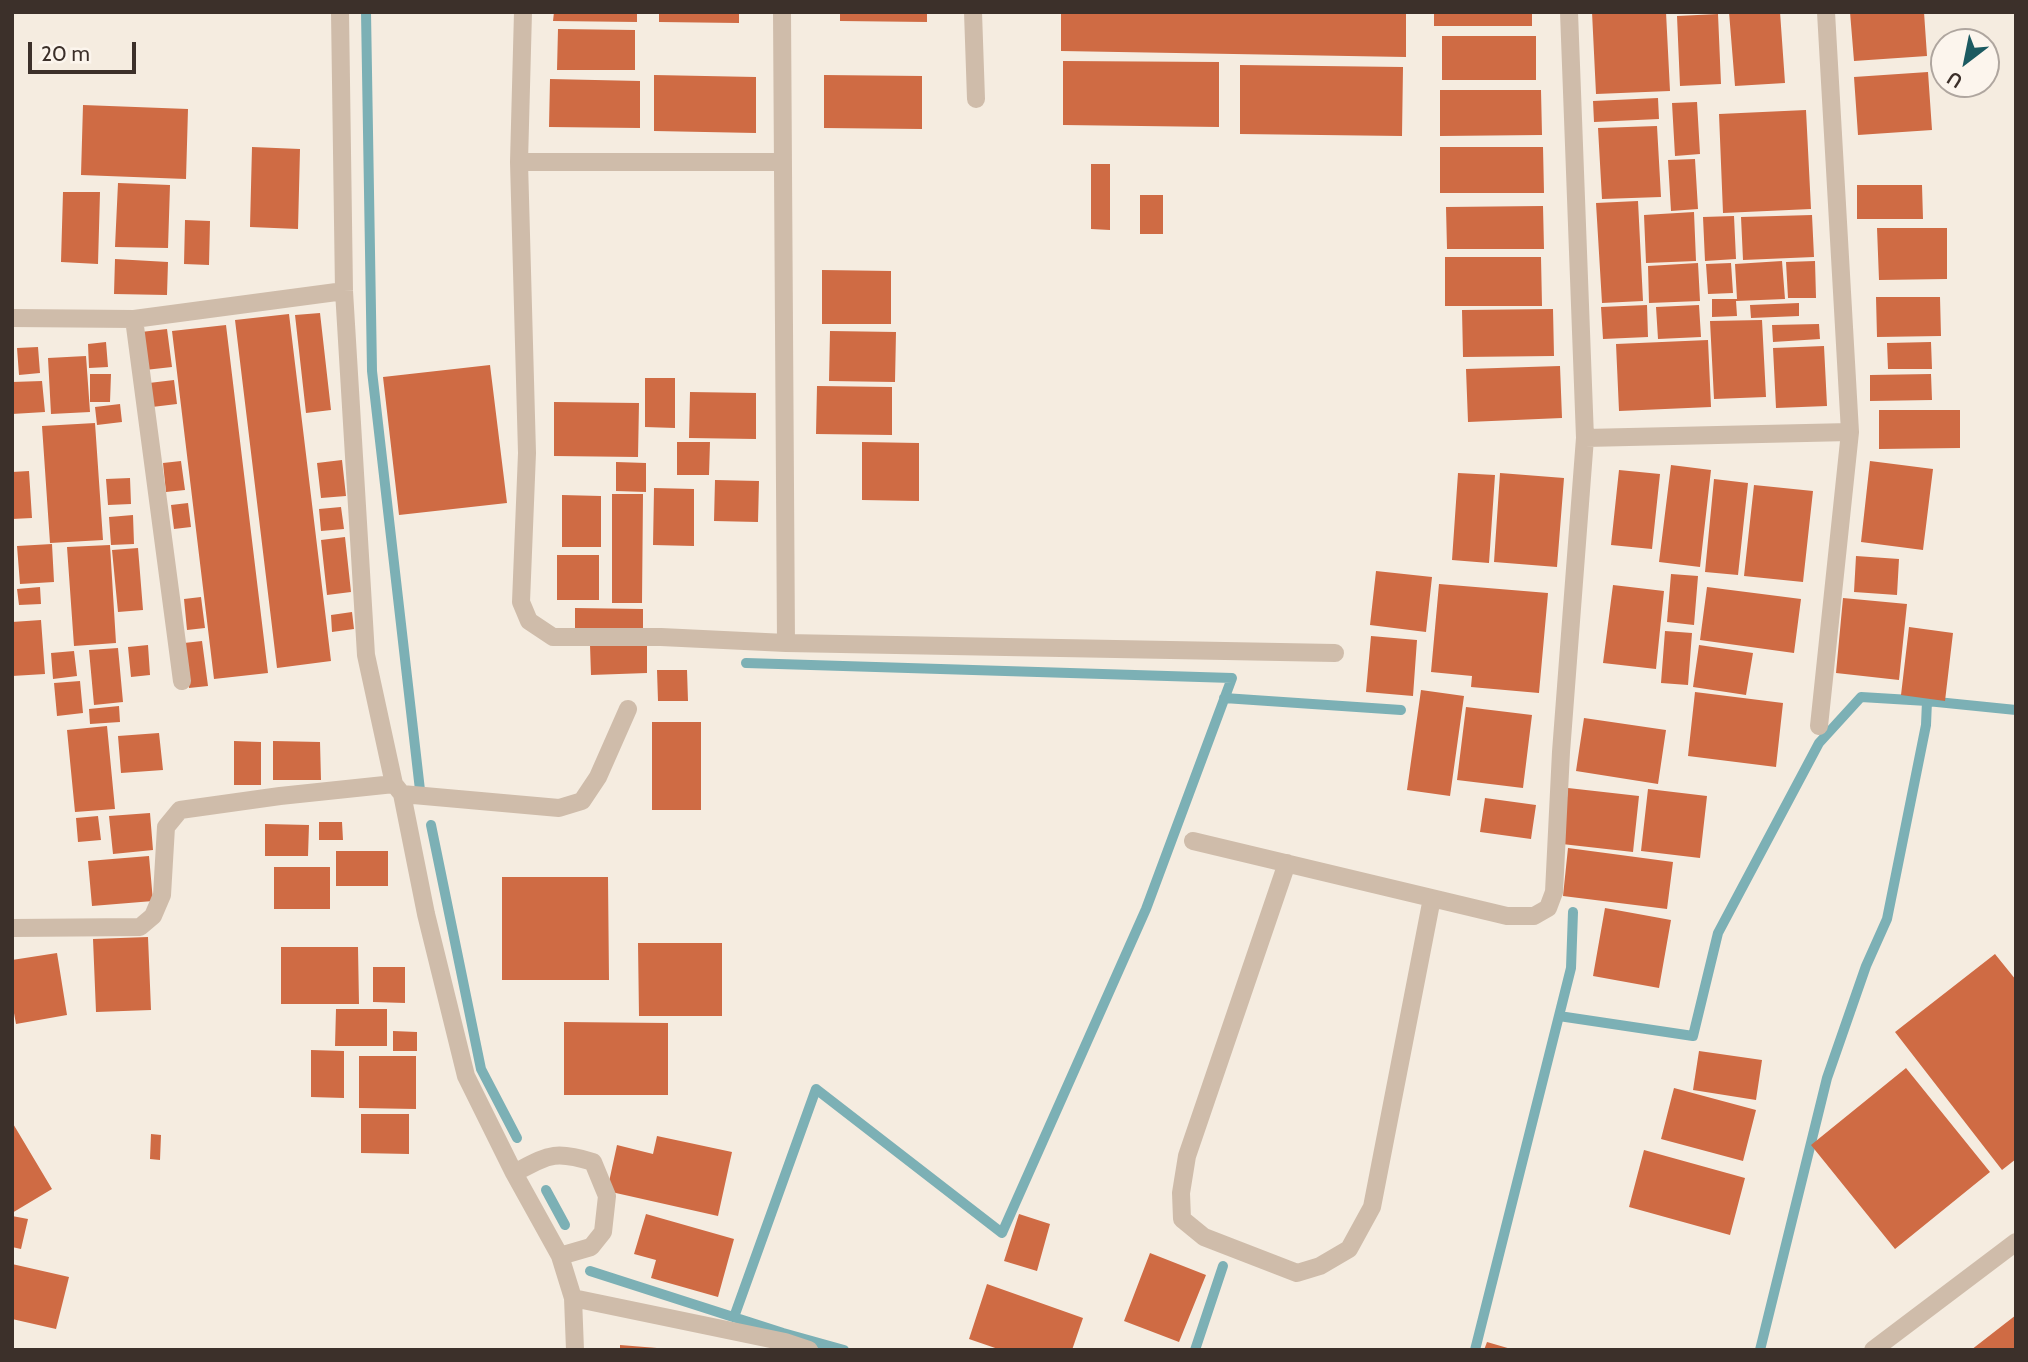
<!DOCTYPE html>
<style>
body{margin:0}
#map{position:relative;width:2028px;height:1362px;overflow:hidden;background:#f5ece0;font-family:Cabin,sans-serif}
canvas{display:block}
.frame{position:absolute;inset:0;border:14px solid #3c302a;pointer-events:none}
.north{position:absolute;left:1930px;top:28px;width:70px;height:70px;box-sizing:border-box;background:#fcf5ed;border:2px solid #afa69f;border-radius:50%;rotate:212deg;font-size:19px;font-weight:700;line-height:28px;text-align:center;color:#3c302a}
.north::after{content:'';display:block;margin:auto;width:24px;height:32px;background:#1c5a61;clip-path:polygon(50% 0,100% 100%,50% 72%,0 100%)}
.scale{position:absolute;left:28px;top:42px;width:108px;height:32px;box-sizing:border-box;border:4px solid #3c302a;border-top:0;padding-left:9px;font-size:21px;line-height:24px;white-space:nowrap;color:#3c302a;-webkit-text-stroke:5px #fcf5ed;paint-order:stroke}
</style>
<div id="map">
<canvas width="2028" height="1362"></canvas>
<div class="frame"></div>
<div class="north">U</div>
<div class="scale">20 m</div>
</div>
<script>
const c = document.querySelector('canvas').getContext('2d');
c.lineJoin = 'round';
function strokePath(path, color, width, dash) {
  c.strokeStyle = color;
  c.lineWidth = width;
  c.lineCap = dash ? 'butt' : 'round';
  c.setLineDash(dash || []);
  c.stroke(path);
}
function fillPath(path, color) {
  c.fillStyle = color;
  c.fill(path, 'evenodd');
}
strokePath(new Path2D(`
 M366 12 372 371 420 790
 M1224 698 1401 710
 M431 825 481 1069 517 1138
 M1559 1016 1693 1036 1718 933 1819 743 1861 697 1927 701
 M546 1190 565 1225
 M590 1271 783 1333 844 1350
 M734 1317 816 1089 1002 1233 1146 909 1232 678 746 663
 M1195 1350 1223 1266
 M1475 1350 1571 968 1573 912
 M1760 1350 1827 1078 1866 966 1887 919 1926 725 1927 701 2016 710`), '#7cb0b5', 10);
fillPath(new Path2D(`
 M554 12H637V22L553 21Z
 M659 12H739V23L659 22Z
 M840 12H927V22L840 21Z
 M1061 12H1406V57L1061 51Z
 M1434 12H1532V26H1434Z
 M1592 12H1666L1670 91 1596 94Z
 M1729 12H1780L1785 83 1735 86Z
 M1850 12H1924L1927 56 1854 61Z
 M1718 14 1721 84 1680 86 1677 16Z
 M558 29 635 30V70H557Z
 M1442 36H1536V80H1442Z
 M1063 61 1219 62V127L1063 125Z
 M1240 65 1403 67 1402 136 1240 134Z
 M1928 72 1932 130 1858 135 1854 77Z
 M654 75 756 77V133L654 131Z
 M824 75 922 76V129L824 128Z
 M550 79 640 81V128L549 127Z
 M1440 90H1541L1542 135 1440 136Z
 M1658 98 1659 119 1594 122 1593 101Z
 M1697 102 1700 154 1675 156 1672 103Z
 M83 105 188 109 186 179 81 175Z
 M1806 110 1811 209 1723 213 1719 114Z
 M1657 126 1661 197 1602 199 1598 128Z
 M252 147 300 149 298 229 250 227Z
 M1440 147H1543L1544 193H1440Z
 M1695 159 1698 209 1671 211 1668 160Z
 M1091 164H1110V230L1091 229Z
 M118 183 170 185 168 248 115 247Z
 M1857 185H1922L1923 219H1857Z
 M63 192H100L98 264 61 262Z
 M1140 195H1163V234H1140Z
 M1638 201 1643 301 1602 303 1596 203Z
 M1543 206 1544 249H1447L1446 207Z
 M1694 212 1696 261 1646 263 1644 215Z
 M1812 215 1814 257 1743 260 1741 217Z
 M1734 216 1736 259 1705 261 1703 217Z
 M185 220 210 221 209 265 184 264Z
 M1877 228H1947V279L1879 280Z
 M1445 257H1541L1542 306H1445Z
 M115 259 168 262 167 295 114 294Z
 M1782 261 1785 299 1736 301 1737 316 1712 317V299H1737L1735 264Z
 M1815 261 1816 298H1788L1786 262Z
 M1698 263 1700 301 1649 303 1648 266Z
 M1731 263 1733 293 1708 294 1706 264Z
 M822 270 891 271V324H822Z
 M1876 297H1940L1941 336 1877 337Z
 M1799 303V316L1751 318 1750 305Z
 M1647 305 1648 337 1603 339 1601 307Z
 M1699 305 1701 337 1658 339 1656 307Z
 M1553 309 1554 356 1463 357 1462 310Z
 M320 313 331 410 306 413 295 315Z
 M289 314 331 661 277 668 235 320Z
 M1762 320 1766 397 1714 399 1710 321Z
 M1819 324 1820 339 1773 342 1772 325Z
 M226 325 268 673 214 679 172 331Z
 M167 329 172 367 145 370 141 332Z
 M830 331 896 332 895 382 829 381Z
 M1708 340 1711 407 1619 411 1616 344Z
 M106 342 108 367 89 368 88 344Z
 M1931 342 1932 369H1888L1887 343Z
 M1824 346 1827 406 1776 408 1773 348Z
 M38 347 40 373 19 375 17 348Z
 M86 356 90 412 51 414 48 358Z
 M490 365 507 503 399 515 383 377Z
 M1560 366 1562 418 1468 422 1466 369Z
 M90 374H111L110 402H90Z
 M1931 374 1932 400 1870 401V375Z
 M645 378H675V428L645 427Z
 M174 380 177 404 152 407 149 383Z
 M42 381 45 412 12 414V382Z
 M817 386 892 387V435L816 434Z
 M690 392 756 393V439L689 438Z
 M554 402 639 403 638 457 554 456Z
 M120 404 122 422 97 425 95 407Z
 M1879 410H1960V448L1879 449Z
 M95 423 103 540 50 543 42 426Z
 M677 442H710L709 475H677Z
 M862 442 919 443V501L862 500Z
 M342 460 346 496 321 498 317 463Z
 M181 461 185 490 166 492 163 463Z
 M1870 461 1933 469 1923 550 1861 542Z
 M616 462 646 463V492L616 491Z
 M1671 465 1711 470 1700 567 1659 562Z
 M1619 470 1660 474 1652 549 1611 545Z
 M29 471 32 518 12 519V472Z
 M1458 473 1495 475 1489 563 1452 560Z
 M1500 473 1564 478 1557 567 1494 562Z
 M130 478 131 504 108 505 106 479Z
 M1714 479 1748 483 1738 575 1705 572Z
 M715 480 759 481 758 522 714 521Z
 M1754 485 1813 491 1803 582 1744 576Z
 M654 488 694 489V546L653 545Z
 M612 494H643L642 603H612Z
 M562 495 601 496V547H562Z
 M188 503 191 527 174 529 171 505Z
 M341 507 344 529 321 531 319 509Z
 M133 515 134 544 111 545 109 517Z
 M345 537 351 592 327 595 321 540Z
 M52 544 54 582 20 584 17 546Z
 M110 545 116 643 74 646 67 547Z
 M138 548 143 610 118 612 112 550Z
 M557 555H599V600H557Z
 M1856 556 1899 559 1897 595 1854 592Z
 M1376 571 1432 577 1426 632 1370 625Z
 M1671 574 1698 576 1694 625 1667 622Z
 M1439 584 1548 593 1539 693 1471 687 1472 676 1431 672Z
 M1613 585 1664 591 1656 669 1603 663Z
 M40 587 41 604 19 605 17 589Z
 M1707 587 1801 599 1794 653 1700 640Z
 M201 597 205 628 187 630 184 599Z
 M1843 598 1907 604 1899 680 1836 673Z
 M575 608 643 609V633L575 632Z
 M352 612 354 629 332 632 331 615Z
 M41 620 45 674 12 676V622Z
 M1909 627 1953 633 1945 701 1901 695Z
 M1665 631 1692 633 1688 685 1661 683Z
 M1371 636 1417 640 1413 696 1366 692Z
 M202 641 208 686 189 688 184 643Z
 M647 644V673L591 675 590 645Z
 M148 645 150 675 131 677 128 647Z
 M1699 645 1753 653 1746 695 1693 687Z
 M118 648 123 702 94 705 89 650Z
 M74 651 77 676 53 679 51 653Z
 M657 670H687L688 701H658Z
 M80 681 83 713 57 716 54 683Z
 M1421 690 1464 696 1450 796 1407 790Z
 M1695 692 1783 703 1776 767 1688 756Z
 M119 706 120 722 90 724 89 709Z
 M1466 707 1532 715 1523 788 1457 780Z
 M1584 718 1666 730 1658 784 1576 771Z
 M652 722H701V810H652Z
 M107 726 115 809 75 812 67 730Z
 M159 733 163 770 121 773 118 736Z
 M234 741 261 742V785H234Z
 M273 741 320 742 321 780H273Z
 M1568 788 1639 796 1633 852 1562 844Z
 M1648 789 1707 796 1700 858 1641 851Z
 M1485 798 1536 805 1531 839 1480 832Z
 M150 813 153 850 113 854 109 816Z
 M98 816 101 840 78 842 76 818Z
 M319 822H342L343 840H319Z
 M265 824 309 825 308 856H265Z
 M1568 848 1673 862 1667 909 1563 896Z
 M336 851H388V886H336Z
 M149 856 153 901 92 906 88 861Z
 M274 867H330V909H274Z
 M502 877H608L609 980H502Z
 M1605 908 1671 920 1659 988 1593 976Z
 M148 937 151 1010 96 1012 93 939Z
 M638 943H722V1016H639Z
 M281 947H358L359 1004H281Z
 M57 953 67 1015 16 1024 12 1002V960Z
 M1995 954 2016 980V1159L2002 1170 1895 1032Z
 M373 967H405V1003L373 1002Z
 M336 1009H387V1046H335Z
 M564 1022 668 1023V1095H564Z
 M393 1031 417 1032V1051H393Z
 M311 1050 344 1051V1098L311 1097Z
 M1699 1051 1762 1060 1756 1100 1693 1090Z
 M359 1056H416V1109L359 1108Z
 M1906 1068 1990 1172 1895 1249 1811 1145Z
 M1674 1088 1756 1110 1743 1161 1661 1139Z
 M361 1114H409V1154L361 1153Z
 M12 1122 52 1189 12 1213Z
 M151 1134 161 1135 160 1160 150 1159Z
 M657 1136 732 1152 718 1216 607 1191 617 1145 653 1154Z
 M1644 1150 1745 1178 1730 1235 1629 1207Z
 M646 1214 734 1239 718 1297 651 1278 656 1260 634 1254Z
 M1019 1214 1050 1224 1037 1271 1004 1261Z
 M12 1216 28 1219 21 1249 12 1247Z
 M1150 1253 1206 1275 1179 1342 1124 1321Z
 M12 1264 69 1277 56 1329 12 1319Z
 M987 1284 1083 1318 1072 1350H1001L969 1339Z
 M2016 1315V1350H1971Z
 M1487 1342 1511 1349 1510 1350H1484Z
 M620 1345 657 1348V1350H620Z`), '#cf6b44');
strokePath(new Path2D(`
 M340 12 344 291 366 655 394 784 402 794 426 914 466 1076 514 1173 560 1256 573 1298 575 1350
 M523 12 519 162 527 453 521 602 529 621 553 637H661L786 643 1335 653
 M782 12 786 643
 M973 12 976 99
 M519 162H783
 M12 318 134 319 344 291
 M134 319 182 681
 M1585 438 1850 432
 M1819 726 1850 432 1826 12
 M402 794 559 808 582 801 598 777 628 709
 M1193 841 1507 916H1534L1548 908 1554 892 1561 752 1585 438 1569 12
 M1287 863 1187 1156 1181 1193 1182 1219 1204 1237 1297 1273 1320 1266 1349 1249 1372 1207 1432 898
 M12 928 140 927 153 916 162 895 166 827 180 810 280 796 394 784
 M514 1173C549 1155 554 1150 593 1162L607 1196 603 1232 591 1247 560 1256
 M573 1298 785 1342 809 1350
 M1873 1350 2016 1242`), '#cfbcaa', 18);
</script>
